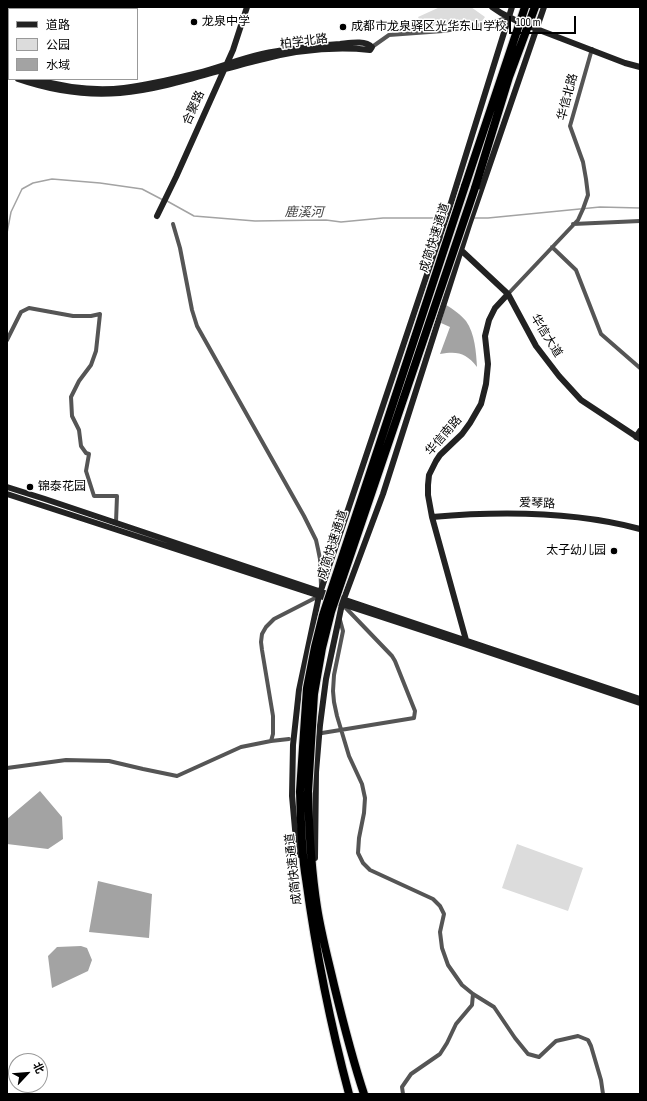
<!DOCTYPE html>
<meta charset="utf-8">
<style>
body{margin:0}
#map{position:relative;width:647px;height:1101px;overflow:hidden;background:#fff;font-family:"Sofia Sans Condensed","Noto Sans SC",sans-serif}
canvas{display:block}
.frame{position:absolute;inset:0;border:8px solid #000;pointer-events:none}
.legend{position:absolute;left:8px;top:8px;width:130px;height:72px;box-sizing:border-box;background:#fff;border:1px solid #999;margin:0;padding:5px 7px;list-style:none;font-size:12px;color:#000}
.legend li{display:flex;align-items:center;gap:8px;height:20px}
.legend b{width:20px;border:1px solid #999}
.north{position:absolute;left:8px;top:1053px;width:40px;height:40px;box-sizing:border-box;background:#fff;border:1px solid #999;border-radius:50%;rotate:64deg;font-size:11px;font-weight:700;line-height:16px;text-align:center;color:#000}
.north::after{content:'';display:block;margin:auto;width:14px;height:18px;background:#000;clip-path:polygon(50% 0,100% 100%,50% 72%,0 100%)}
.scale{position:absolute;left:509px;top:16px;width:67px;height:18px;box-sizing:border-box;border:2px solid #000;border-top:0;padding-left:5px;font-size:12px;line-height:14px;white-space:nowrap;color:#000;-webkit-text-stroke:3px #fff;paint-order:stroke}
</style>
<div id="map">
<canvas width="647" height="1101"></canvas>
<div class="frame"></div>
<ul class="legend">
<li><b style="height:5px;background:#222"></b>道路</li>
<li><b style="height:11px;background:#dcdcdc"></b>公园</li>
<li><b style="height:11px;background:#a3a3a3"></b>水域</li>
</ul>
<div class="north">北</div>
<div class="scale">100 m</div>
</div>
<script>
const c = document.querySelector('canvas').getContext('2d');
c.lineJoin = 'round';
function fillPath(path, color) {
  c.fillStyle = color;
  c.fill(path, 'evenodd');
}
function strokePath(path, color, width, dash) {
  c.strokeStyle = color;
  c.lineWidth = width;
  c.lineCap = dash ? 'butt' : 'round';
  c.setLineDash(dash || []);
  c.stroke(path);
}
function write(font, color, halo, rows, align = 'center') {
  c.font = font + ' "Sofia Sans Condensed","Noto Sans SC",sans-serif';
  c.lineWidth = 3;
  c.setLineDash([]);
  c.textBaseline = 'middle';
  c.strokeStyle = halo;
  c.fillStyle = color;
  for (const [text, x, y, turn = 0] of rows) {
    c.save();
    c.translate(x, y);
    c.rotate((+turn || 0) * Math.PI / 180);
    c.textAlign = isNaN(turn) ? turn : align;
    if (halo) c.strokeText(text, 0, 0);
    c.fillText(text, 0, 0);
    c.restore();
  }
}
fillPath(new Path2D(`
 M440 7H471L485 17 482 21 423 27 418 17Z
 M517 844 583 868 568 911 502 888Z`), '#dcdcdc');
fillPath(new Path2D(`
 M446 305C453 309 461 315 466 321 475 334 476 352 477 367 466 353 458 351 440 354L450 327 441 323Z
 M40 791 62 817 63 839 48 849 7 844V819Z
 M98 881 152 894 149 938 89 932Z
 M81 946 87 948 92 960 88 971 52 988 48 956 57 947Z`), '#a3a3a3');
strokePath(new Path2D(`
 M167 201 194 216 255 221 326 220 341 222 383 218H445
 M474 218H488L600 207 640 208
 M7 233 11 212 22 189 33 183 52 179 100 183 142 189 163 200`), '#a3a3a3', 1.5);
const highway = new Path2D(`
 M465 186 525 7
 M475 188 509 77 535 7
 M300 791C301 821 301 850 306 879 316 952 330 1023 349 1094
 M308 792C309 830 311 869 317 907 321 933 328 959 334 985 343 1022 352 1058 364 1094`);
strokePath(highway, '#dbdbdb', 10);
strokePath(new Path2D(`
 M372 47 389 35 443 31 476 26 492 23 509 17
 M173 224 180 248 192 310 197 326 304 516 316 540 318 549 320 559 321 586
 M573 224 640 221
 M552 247 576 270 601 334 640 368
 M508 294 578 220 583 209 588 195 586 179 583 162 570 126 592 49
 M7 340 21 312 29 308 73 316H91L100 314 96 351 91 365 79 381 71 397 72 416 79 430 81 446 86 453 89 454 86 471 94 496H117L116 522
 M340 620 343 631 334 675 333 691 334 702 337 716 349 756 362 784 365 798 364 813 359 838 358 853 363 863 370 870 433 899 440 906 444 914 440 932 442 948 448 965 462 985 473 994 494 1007 515 1038 528 1054 539 1057 556 1041 578 1036 588 1040 591 1046 601 1080 603 1094
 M322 733 414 718 415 711 395 661 392 656 343 605
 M271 741 273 734V716L262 650 261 642 262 634 266 627 274 619 319 596
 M7 768 66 760 109 761 143 769 177 776 241 747 271 741 289 739
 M403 1094 402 1087 411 1074 440 1054 447 1043 456 1024 472 1005 473 994`), '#555', 4);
strokePath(new Path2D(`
 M492 7 501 13 521 23 625 63 640 67
 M7 71H9
 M7 75 9 76
 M18 79C50 90 85 96 120 93 166 89 210 72 255 61 292 51 332 46 370 50L372 47C365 40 350 43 340 44 314 46 288 48 262 54 240 59 220 67 198 73 174 79 149 85 124 88 94 92 63 87 34 79
 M157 216 176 177 233 50 247 7
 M444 240 462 251 508 294 536 346 559 376 581 400 640 439
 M636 437 640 431
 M7 487 45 499 640 699
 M7 494 323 597
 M432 517C501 511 573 511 640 529
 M339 603 464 644 640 703
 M465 642 466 640 432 517 428 495V485L429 475 436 461 440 455 462 434 470 423 481 404 486 384 488 364 485 336 489 320 495 308 508 294
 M300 855 296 840 292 796 293 745 299 690 319 596 450 206 512 7
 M315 858 316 772 320 725 326 679 342 604 383 494 469 225 544 7`), '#222', 6);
strokePath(highway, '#000', 8);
const highwayBridge = new Path2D(`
 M300 791 307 688 315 647 323 615 465 186
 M308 792 314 694 322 648 331 612 475 188`);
strokePath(highwayBridge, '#dbdbdb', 10, []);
strokePath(highwayBridge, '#000', 8);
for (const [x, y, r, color] of [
 [194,22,4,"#000"],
 [343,27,4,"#000"],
 [30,487,4,"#000"],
 [614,551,4,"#000"]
]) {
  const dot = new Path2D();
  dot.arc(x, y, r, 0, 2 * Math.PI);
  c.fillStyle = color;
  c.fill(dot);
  strokePath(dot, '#fff', 1.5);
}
write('12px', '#000', '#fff', [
 ["龙泉中学",202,22],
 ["成都市龙泉驿区光华东山学校",351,27],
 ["锦泰花园",38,487],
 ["太子幼儿园",606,551,"right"]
], 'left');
write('12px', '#000', '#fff', [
 ["柏学北路",304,42,-7],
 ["华信北路",568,97,-75],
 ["合聚路",194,108,-66],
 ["成简快速通道",435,238,-72],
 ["华信大道",546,336,58],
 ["华信南路",444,436,-49],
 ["爱琴路",537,504,2],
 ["成简快速通道",333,545,-72],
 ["成简快速通道",294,869,-96]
]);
write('italic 13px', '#444', '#fff', [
 ["鹿溪河",304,213,1]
]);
</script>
